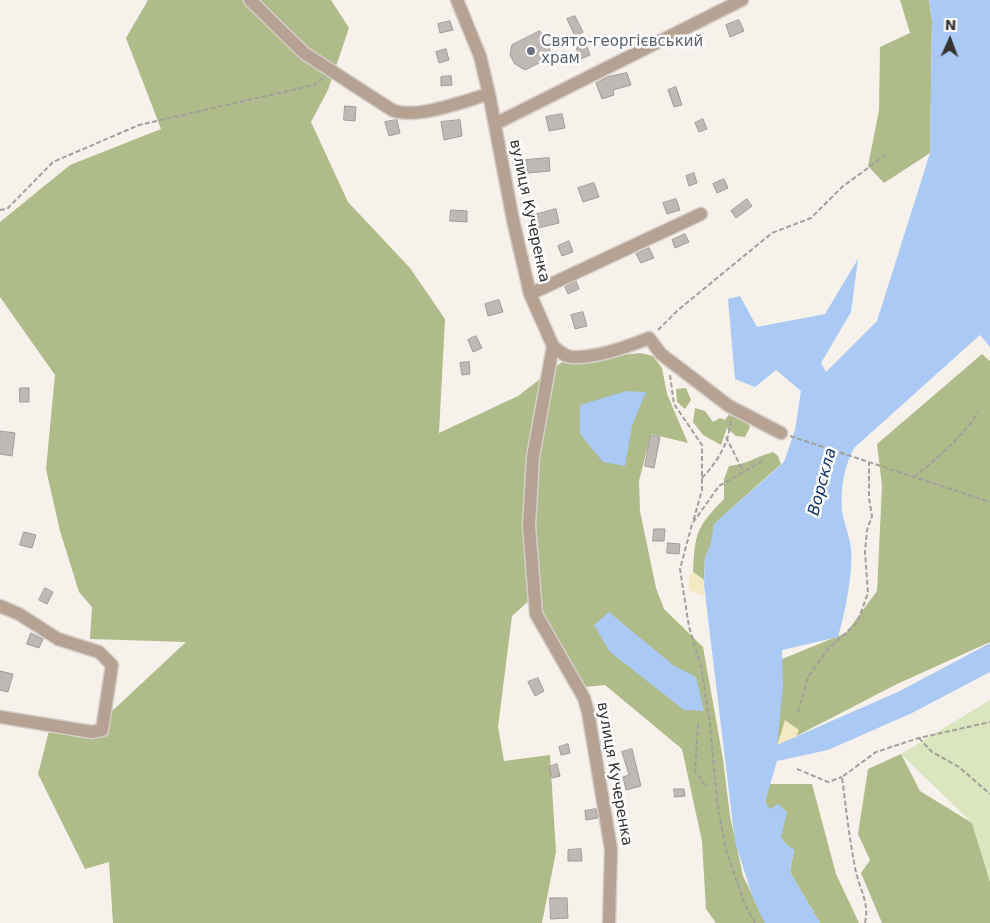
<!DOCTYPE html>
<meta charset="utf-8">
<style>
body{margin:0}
#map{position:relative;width:990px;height:923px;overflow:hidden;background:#f7f1ec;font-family:"DejaVu Sans",sans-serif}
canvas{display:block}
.north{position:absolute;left:925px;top:15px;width:50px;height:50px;-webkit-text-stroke:4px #fff;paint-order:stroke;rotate:2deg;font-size:14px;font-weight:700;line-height:20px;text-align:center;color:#353331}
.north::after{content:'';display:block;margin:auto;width:18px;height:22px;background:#353331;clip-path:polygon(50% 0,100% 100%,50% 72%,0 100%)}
</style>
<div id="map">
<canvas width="990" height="923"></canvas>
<div class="north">N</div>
</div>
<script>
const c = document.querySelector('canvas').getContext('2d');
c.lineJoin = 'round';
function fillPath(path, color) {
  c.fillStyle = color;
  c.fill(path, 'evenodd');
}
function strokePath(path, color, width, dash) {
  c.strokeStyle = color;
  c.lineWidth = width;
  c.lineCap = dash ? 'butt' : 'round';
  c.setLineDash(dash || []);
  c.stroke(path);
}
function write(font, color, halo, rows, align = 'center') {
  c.font = font + ' "DejaVu Sans",sans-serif';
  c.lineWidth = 5;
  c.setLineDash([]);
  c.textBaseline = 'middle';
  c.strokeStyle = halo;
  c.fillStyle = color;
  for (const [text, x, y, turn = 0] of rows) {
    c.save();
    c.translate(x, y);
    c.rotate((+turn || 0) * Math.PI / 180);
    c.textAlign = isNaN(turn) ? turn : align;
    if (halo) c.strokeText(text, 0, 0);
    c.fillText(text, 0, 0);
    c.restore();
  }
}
fillPath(new Path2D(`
 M990 700V882L972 823 901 754Z`), '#dbe5be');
fillPath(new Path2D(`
 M148 0H331L349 28 328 90 311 122 348 202 410 268 445 319 439 433 518 396 562 362 640 353 653 356 662 368 667 394 688 443 651 434 639 481 640 511 656 588 664 609 703 647 723 759 730 816 743 876 766 923H716L706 909 702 841 682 749 605 685 585 687 551 629 530 600 512 616 498 727 504 761 550 755 556 852 542 923H113L109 862 85 869 38 774 51 723 95 727 186 642 90 639 92 607 79 592 60 531 46 469 55 375 0 297V222L70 165 161 129 126 38Z
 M900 0H929L932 21 930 153 884 183 868 166 879 110 880 47 910 33Z
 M982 354 990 361V642L897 684 777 746 782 659 846 633 877 591 882 486 877 444Z
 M686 388 691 400 685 409 677 402 676 389Z
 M695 408 705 411 713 422 720 418 725 420 732 410 743 415 750 427 745 437 736 436 727 428 721 445 703 435 693 422Z
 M773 452 778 456 781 464 714 524 712 543 705 557 704 580 693 572C695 534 696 527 724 499V479L729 466C748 464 755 457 773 452Z
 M901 754 920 791 972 823 990 882V923H882L861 873 870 860 858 834 868 769Z
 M769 784H812L836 874 859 923H820L790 872 794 850 788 846 780 837 787 812 770 810 765 802Z`), '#afbb88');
fillPath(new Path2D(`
 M693 572 704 580V596L689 590V575Z
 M785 720 799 730 796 737 777 746Z`), '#f3e9c3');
fillPath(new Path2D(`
 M929 0H990V347L980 335 854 448C844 467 840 489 842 511 844 524 850 537 851 549 853 574 845 614 838 637L782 650 783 687 777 745 900 691 990 643V672L912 713 828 750 777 761 765 802 770 809 778 804 787 812 781 837 788 846 794 849 790 872 820 923H765L754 901 735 842 704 585 705 557 711 543 714 524 784 462 795 430 801 391 776 370 755 387 735 379 728 299 740 296 757 327 825 314 858 259 851 312 821 363 826 372 877 321 930 153 932 21Z
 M626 391 646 392 632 426 625 466 603 462 580 434V405Z
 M609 612 673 665 696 677 704 711 684 710 610 652 594 625Z`), '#aac9f4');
const building = new Path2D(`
 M575 16 583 32 575 36 567 19Z
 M739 20 744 31 730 37 726 25Z
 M450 21 453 30 440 33 438 24Z
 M540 31 553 56 525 70 515 64 510 55 512 45Z
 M585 41 590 55 581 59 575 45Z
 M446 49 449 60 439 63 436 52Z
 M627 73 631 85 613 90 614 95 602 99 596 83 607 77Z
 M451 76 452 85 441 86V77Z
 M676 87 682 105 674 107 668 90Z
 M345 106 356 107 355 121 344 120Z
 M562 114 565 128 549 131 546 117Z
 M703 119 707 129 699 132 695 123Z
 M397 120 400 133 389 136 385 122Z
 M460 120 462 136 444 140 441 122Z
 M549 158 550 171 528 173 526 160Z
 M694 173 697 183 689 186 686 176Z
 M724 179 728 188 717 193 713 184Z
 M594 183 599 197 583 202 578 188Z
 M676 199 680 210 667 214 663 203Z
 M747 199 752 206 736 218 731 211Z
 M556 209 559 223 538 228 534 215Z
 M451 210 467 211V222L450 221Z
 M685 234 689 242 675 248 672 240Z
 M569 241 573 252 562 256 558 246Z
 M649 248 654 258 641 263 636 254Z
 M576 281 579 289 568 294 565 287Z
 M499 300 503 312 488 316 485 304Z
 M583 312 587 326 575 329 571 315Z
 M476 336 482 348 473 352 468 340Z
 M469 362 470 374 462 375 460 363Z
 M20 388H29V402H20Z
 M0 431 15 433 12 456 0 454Z
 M651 435 660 437 654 468 645 466Z
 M654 529H665L664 541H653Z
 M24 532 36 535 32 548 20 545Z
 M668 543 680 544 679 554 667 553Z
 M45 588 53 592 47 604 39 600Z
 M31 633 43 639 39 648 27 644Z
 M0 671 13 674 8 692 0 690Z
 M538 678 544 691 535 696 528 682Z
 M568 744 570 753 561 755 559 747Z
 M632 749 641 786 626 790 623 777 629 775 622 752Z
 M557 764 560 776 552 778 549 767Z
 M674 789H684L685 796 675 797Z
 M596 809 598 818 586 820 585 811Z
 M581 849 582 861H568V850Z
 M550 898H567L568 918 551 919Z`);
fillPath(building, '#bfb9b5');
strokePath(building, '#a19b97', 1);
const minor = new Path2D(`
 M250 0 304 53 392 110C416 120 464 101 489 94
 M457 0 480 56 489 94 513 220 530 294 553 346 533 457 529 526 536 614 584 698 588 712 611 849 609 923
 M495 124 742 0
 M530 294 701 214
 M553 346C559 351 565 357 573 357 597 358 627 347 649 338L661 354 729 406 781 433
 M0 606 19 614 58 639 99 652 112 665 102 730 92 732 0 717`);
strokePath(minor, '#d4cfca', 15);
strokePath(new Path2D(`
 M0 210 7 209 53 162 139 125 314 85 322 79
 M658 330 678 310 772 233 811 218 842 187 887 154
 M670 375 674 404 702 445V490L693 522
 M790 436 990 502
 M726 437 743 471
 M914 477C937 458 962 438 978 412
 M702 478C716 464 732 439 730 418
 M798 712 808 677 828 649 857 623 868 593 865 552 867 530 872 516 869 498V462
 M698 724 695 771 704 784 709 785
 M919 738 932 752 959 767 990 794
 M797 769 828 782 842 777
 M755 923 745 905 726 850 717 801 710 724 701 666 689 627 680 569 692 524 719 486 764 460
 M865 923C870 901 858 887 855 867 849 837 846 808 842 777L876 752 919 738 990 722`), '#a39f9b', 2, [5, 2.5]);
strokePath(minor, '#b5a292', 12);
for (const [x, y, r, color] of [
 [531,51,5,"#6b7280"]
]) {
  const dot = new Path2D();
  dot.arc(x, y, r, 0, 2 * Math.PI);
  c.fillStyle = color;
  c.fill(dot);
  strokePath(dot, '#fff', 2);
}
write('15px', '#5b616d', '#fff', [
 ["Свято-георгієвський",541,42],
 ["храм",541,59]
], 'left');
write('15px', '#353331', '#fff', [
 ["вулиця Кучеренка",529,211,78],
 ["вулиця Кучеренка",614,774,80]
]);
write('italic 16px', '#0c3266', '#fff', [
 ["Ворскла",823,482,-75]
]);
</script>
